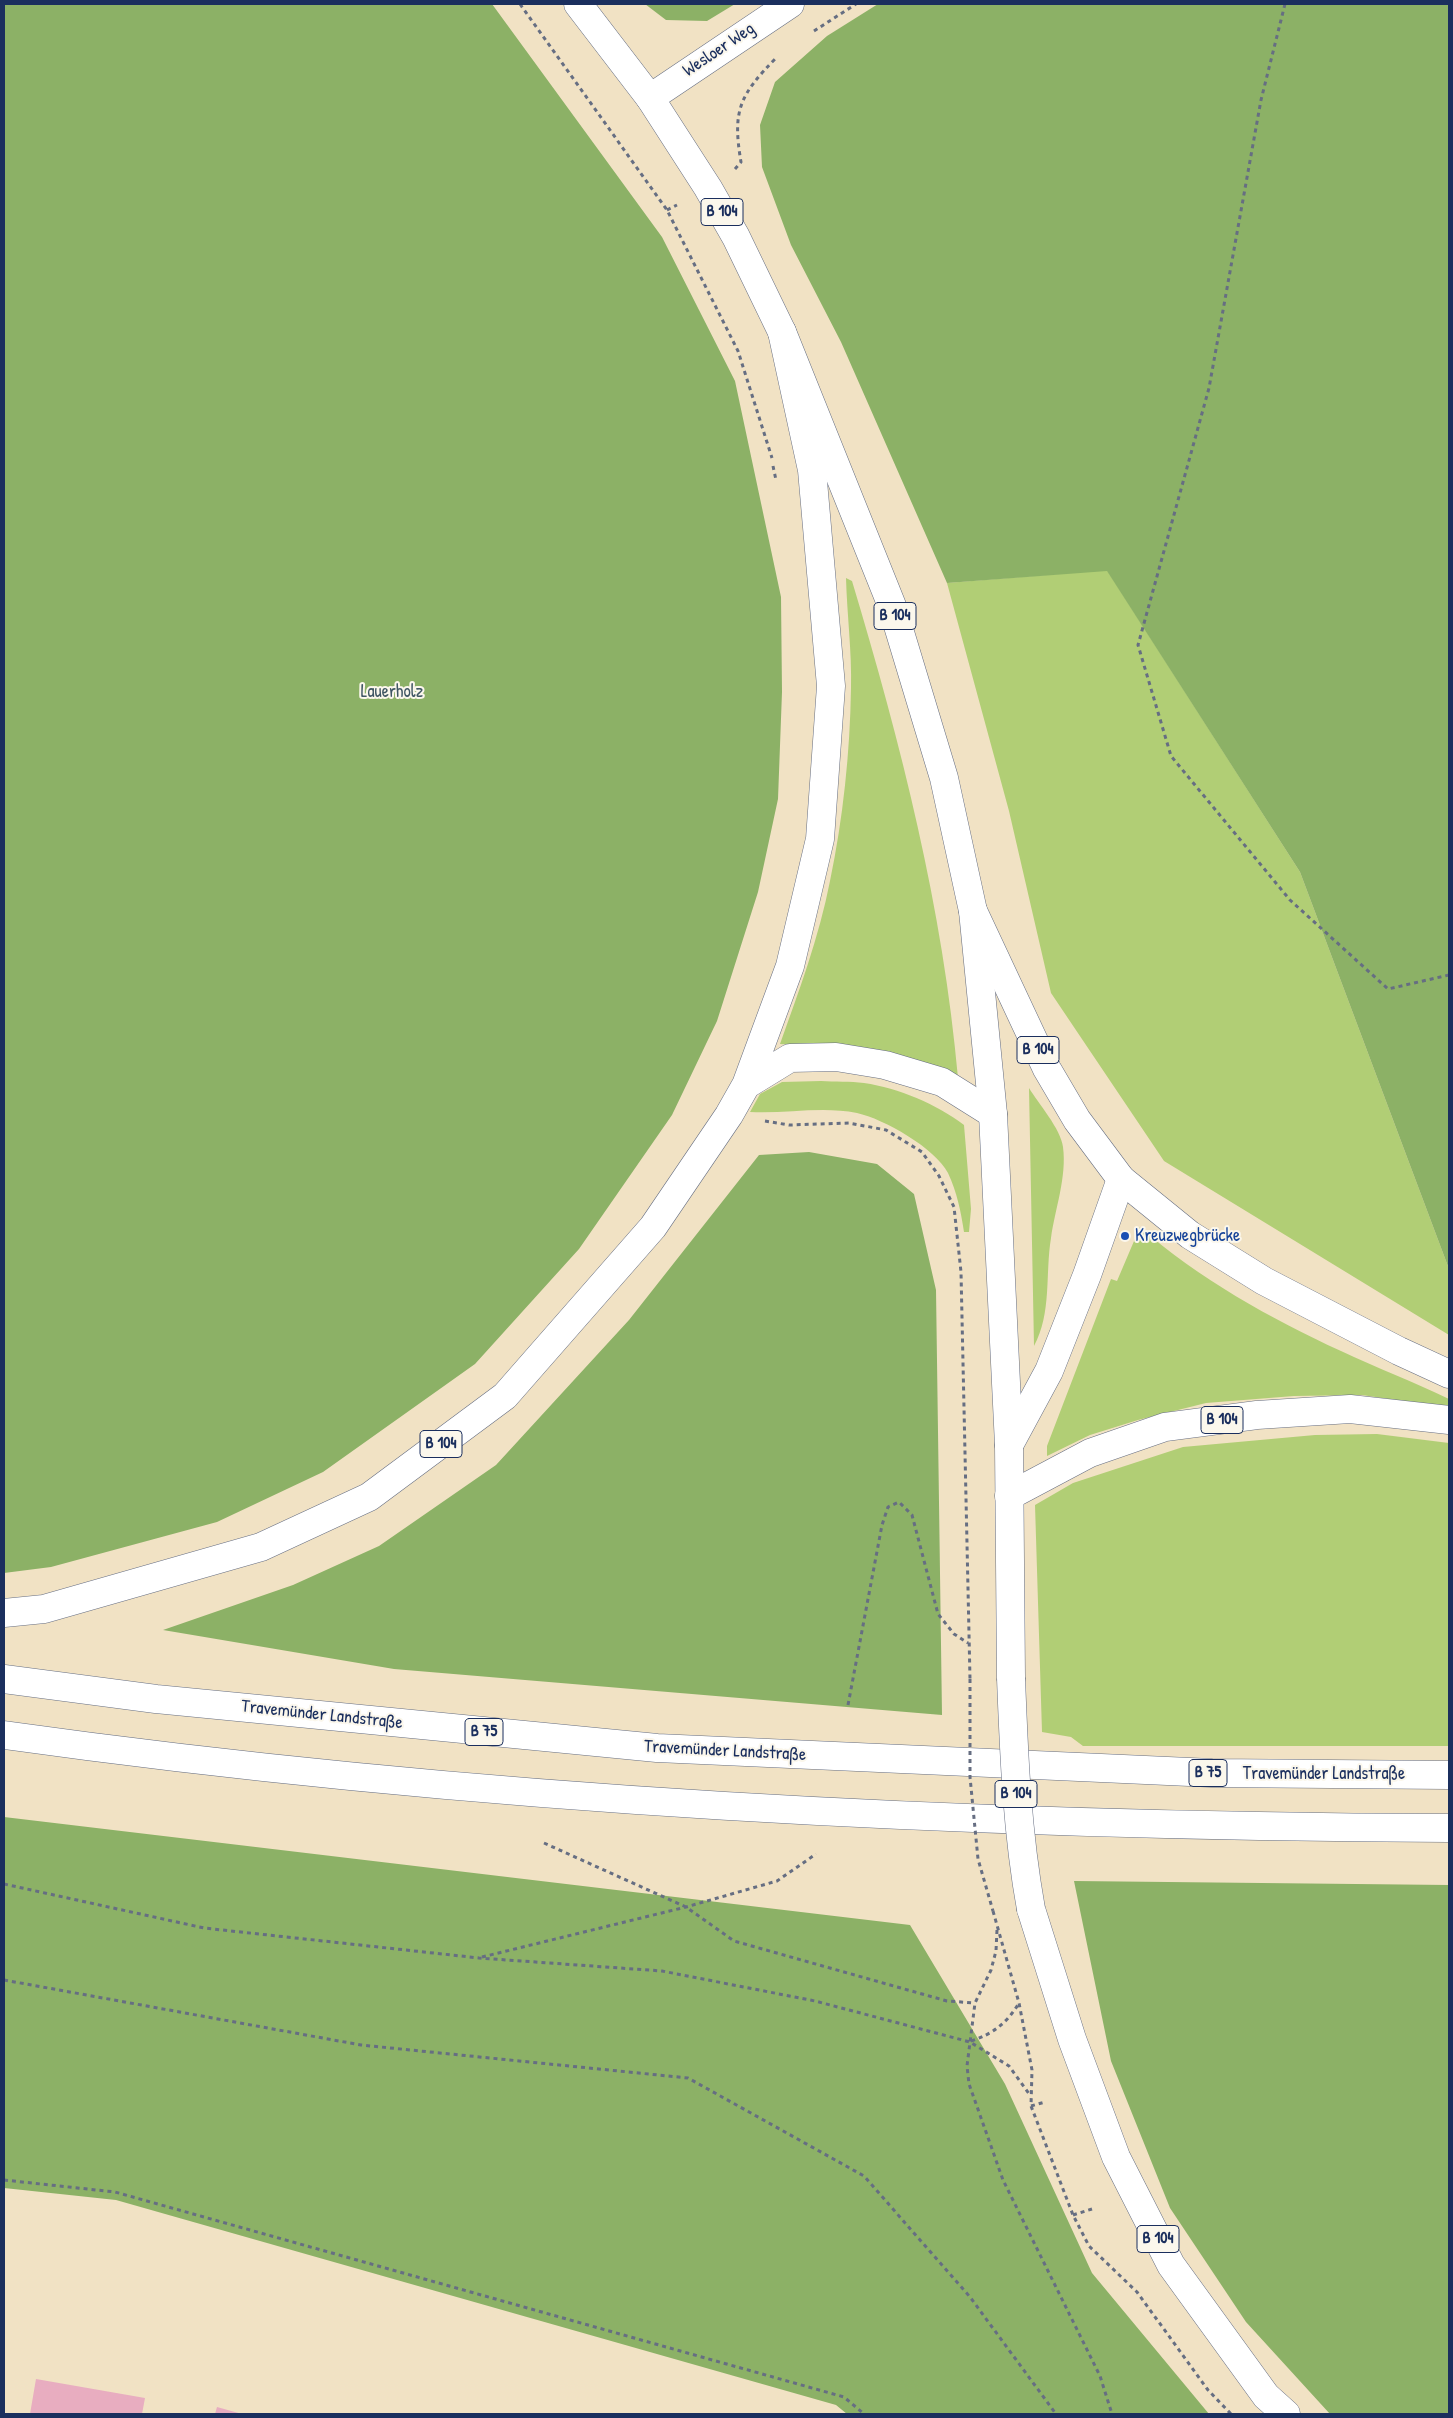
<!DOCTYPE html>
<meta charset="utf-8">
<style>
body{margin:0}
#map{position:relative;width:1453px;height:2418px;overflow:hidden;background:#f1e2c4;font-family:"Patrick Hand",sans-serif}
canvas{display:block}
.frame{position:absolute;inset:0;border:5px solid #1b2f5e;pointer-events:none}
</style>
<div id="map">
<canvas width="1453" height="2418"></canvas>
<div class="frame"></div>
</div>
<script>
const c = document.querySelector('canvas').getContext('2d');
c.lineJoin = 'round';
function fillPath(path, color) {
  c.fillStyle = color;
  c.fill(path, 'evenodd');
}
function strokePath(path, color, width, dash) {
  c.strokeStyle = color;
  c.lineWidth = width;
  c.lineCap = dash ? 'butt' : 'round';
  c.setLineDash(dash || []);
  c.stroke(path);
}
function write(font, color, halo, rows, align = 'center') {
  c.font = font + ' "Patrick Hand",sans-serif';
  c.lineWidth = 4;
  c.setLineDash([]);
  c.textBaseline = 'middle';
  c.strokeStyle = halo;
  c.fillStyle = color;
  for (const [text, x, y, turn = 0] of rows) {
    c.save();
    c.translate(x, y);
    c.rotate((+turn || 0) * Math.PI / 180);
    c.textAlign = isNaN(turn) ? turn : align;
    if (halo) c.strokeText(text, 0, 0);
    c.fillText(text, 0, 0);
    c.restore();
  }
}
fillPath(new Path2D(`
 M1107 570 1300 872 1449 1269V1335L1164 1161 1051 993 1009 811 947 583Z
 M846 578 852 581C901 744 943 908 958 1078L929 1064 874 1049 780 1044C799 991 819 937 830 881 843 818 850 753 851 688 852 652 847 615 846 578Z
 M821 1081C835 1082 850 1081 864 1083 899 1088 936 1104 964 1125L971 1209 969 1232H964C961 1212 957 1192 948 1173 935 1148 884 1119 857 1113 822 1106 785 1114 750 1112L760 1094 782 1082Z
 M1029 1088C1038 1103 1061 1129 1063 1147 1067 1177 1055 1209 1051 1238 1045 1274 1052 1313 1034 1346Z
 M1140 1227C1198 1278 1271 1319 1341 1351 1377 1368 1414 1382 1449 1399V1408L1362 1395 1294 1396 1206 1403 1138 1420 1090 1435 1047 1456V1446L1111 1279 1117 1281Z
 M1377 1434 1449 1443V1746H1083L1071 1737 1042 1732 1035 1505 1073 1483 1183 1447 1315 1435Z`), '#b1ce75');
fillPath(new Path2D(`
 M4 4H492L662 237 735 381 781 597 782 692 778 799 758 892 717 1021 672 1115 579 1249 475 1364 323 1472 217 1522 51 1567 4 1573Z
 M645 4H735L707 21 666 20Z
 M878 4H1449V1269L1300 872 1107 571 947 583 841 342 791 245 762 167 760 125 775 82 827 36Z
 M809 1152 877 1164 914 1194 936 1290 942 1715 394 1669 163 1630 293 1585 379 1546 496 1465 629 1320 759 1155Z
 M4 1817 910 1925 1005 2084 1092 2273 1209 2414H847L836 2405 116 2200 4 2188Z
 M1074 1881 1449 1885V2414H1330L1246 2322 1170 2208 1111 2061Z`), '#8cb166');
fillPath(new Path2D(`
 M36 2379 145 2398 142 2414H30Z
 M217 2407 242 2414H215Z`), '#e8adc0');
const minor = new Path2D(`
 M650 98 790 4
 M1009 1445 1049 1371 1087 1275 1121 1179`);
const major = new Path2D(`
 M578 4 650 98 708 188 736 237 782 332 892 606 944 778 973 911 993 1114 1009 1445 1011 1678
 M1031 1909 1072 2039 1116 2157 1171 2265 1266 2396 1286 2414`);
const highway = new Path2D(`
 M973 911 1047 1069 1077 1120 1121 1179 1190 1235 1264 1281 1399 1351 1449 1374
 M746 1085 790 1058 836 1057 885 1065 942 1082 993 1114
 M1009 1496 1090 1453 1165 1427 1257 1415 1350 1409 1449 1420
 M4 1613 44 1609 261 1547 369 1497 505 1396 653 1227 729 1115 746 1085 790 966 820 839 831 686 812 470 782 332
 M4 1679 156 1699 657 1748 1212 1773 1449 1775
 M4 1735C482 1802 966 1826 1449 1828`);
strokePath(minor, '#666e82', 29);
strokePath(major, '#666e82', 29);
strokePath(highway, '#666e82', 29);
strokePath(new Path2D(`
 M520 4 667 210 738 351 772 458
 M1285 4 1261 100 1209 388 1138 645 1171 756 1290 900 1388 989 1449 975
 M814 31 856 4
 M735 169 741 162C732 110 740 95 776 58
 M667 210 677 205
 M773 466 776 480
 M765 1121 789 1125 849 1123 886 1130 922 1152 939 1176 954 1207 961 1272 970 1679
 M848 1705 882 1525 888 1507 899 1502 912 1515 938 1614 954 1634 968 1643
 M544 1843 686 1907 734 1941 947 2001 975 2003
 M4 1884 204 1928 479 1958 662 1971 815 2001 970 2042 1009 2066 1030 2095
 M993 1911 1019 2003 1032 2070 1031 2106 1073 2215 1089 2246 1137 2292 1208 2390 1231 2414
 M997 1930 996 1951 991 1970 975 2003 967 2066 969 2084 1003 2180 1100 2376 1112 2414
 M482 1957 686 1907 777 1881 816 1854
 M4 1980 361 2045 688 2078 864 2176 970 2297 1056 2414
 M971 2041C993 2034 1007 2023 1019 2003
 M1031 2106 1045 2102
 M4 2180 115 2192 844 2397 864 2414
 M1073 2215 1092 2209`), '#666e82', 3, [4, 4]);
strokePath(minor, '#fff', 28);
strokePath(major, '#fff', 28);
strokePath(highway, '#fff', 28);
const majorBridge = new Path2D(`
 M1011 1678C1014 1756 1017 1832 1031 1909`);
strokePath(majorBridge, '#666e82', 29, []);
strokePath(new Path2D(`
 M970 1679V1777L978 1859 993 1911`), '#666e82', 3, [4, 4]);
strokePath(majorBridge, '#fff', 28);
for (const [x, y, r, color] of [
 [1125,1236,5,"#1a4fb4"]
]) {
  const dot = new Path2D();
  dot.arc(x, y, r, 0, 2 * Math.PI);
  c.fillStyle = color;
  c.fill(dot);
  strokePath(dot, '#fbf7ec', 2);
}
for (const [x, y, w] of [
 [722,212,42],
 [895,616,42],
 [1038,1050,42],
 [1222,1420,42],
 [441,1444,42],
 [484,1732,38],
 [1208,1773,38],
 [1016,1794,42],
 [1158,2239,42]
]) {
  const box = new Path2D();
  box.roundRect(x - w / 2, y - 13.5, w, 27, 4);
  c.fillStyle = '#fbf7ec';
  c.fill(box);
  strokePath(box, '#1b2f5e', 1);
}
write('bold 16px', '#1b2f5e', null, [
 ["B 104",722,212],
 ["B 104",895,616],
 ["B 104",1038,1050],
 ["B 104",1222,1420],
 ["B 104",441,1444],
 ["B 75",484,1732],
 ["B 75",1208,1773],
 ["B 104",1016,1794],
 ["B 104",1158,2239]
]);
write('18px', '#1b2f5e', '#fbf7ec', [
 ["Wesloer Weg",719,50,-34],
 ["Travemünder Landstraße",322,1715,6],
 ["Travemünder Landstraße",725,1751,3],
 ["Travemünder Landstraße",1324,1774]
]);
write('18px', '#405764', '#fbf7ec', [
 ["Lauerholz",392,692]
]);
write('18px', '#164399', '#fbf7ec', [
 ["Kreuzwegbrücke",1135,1236]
], 'left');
</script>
